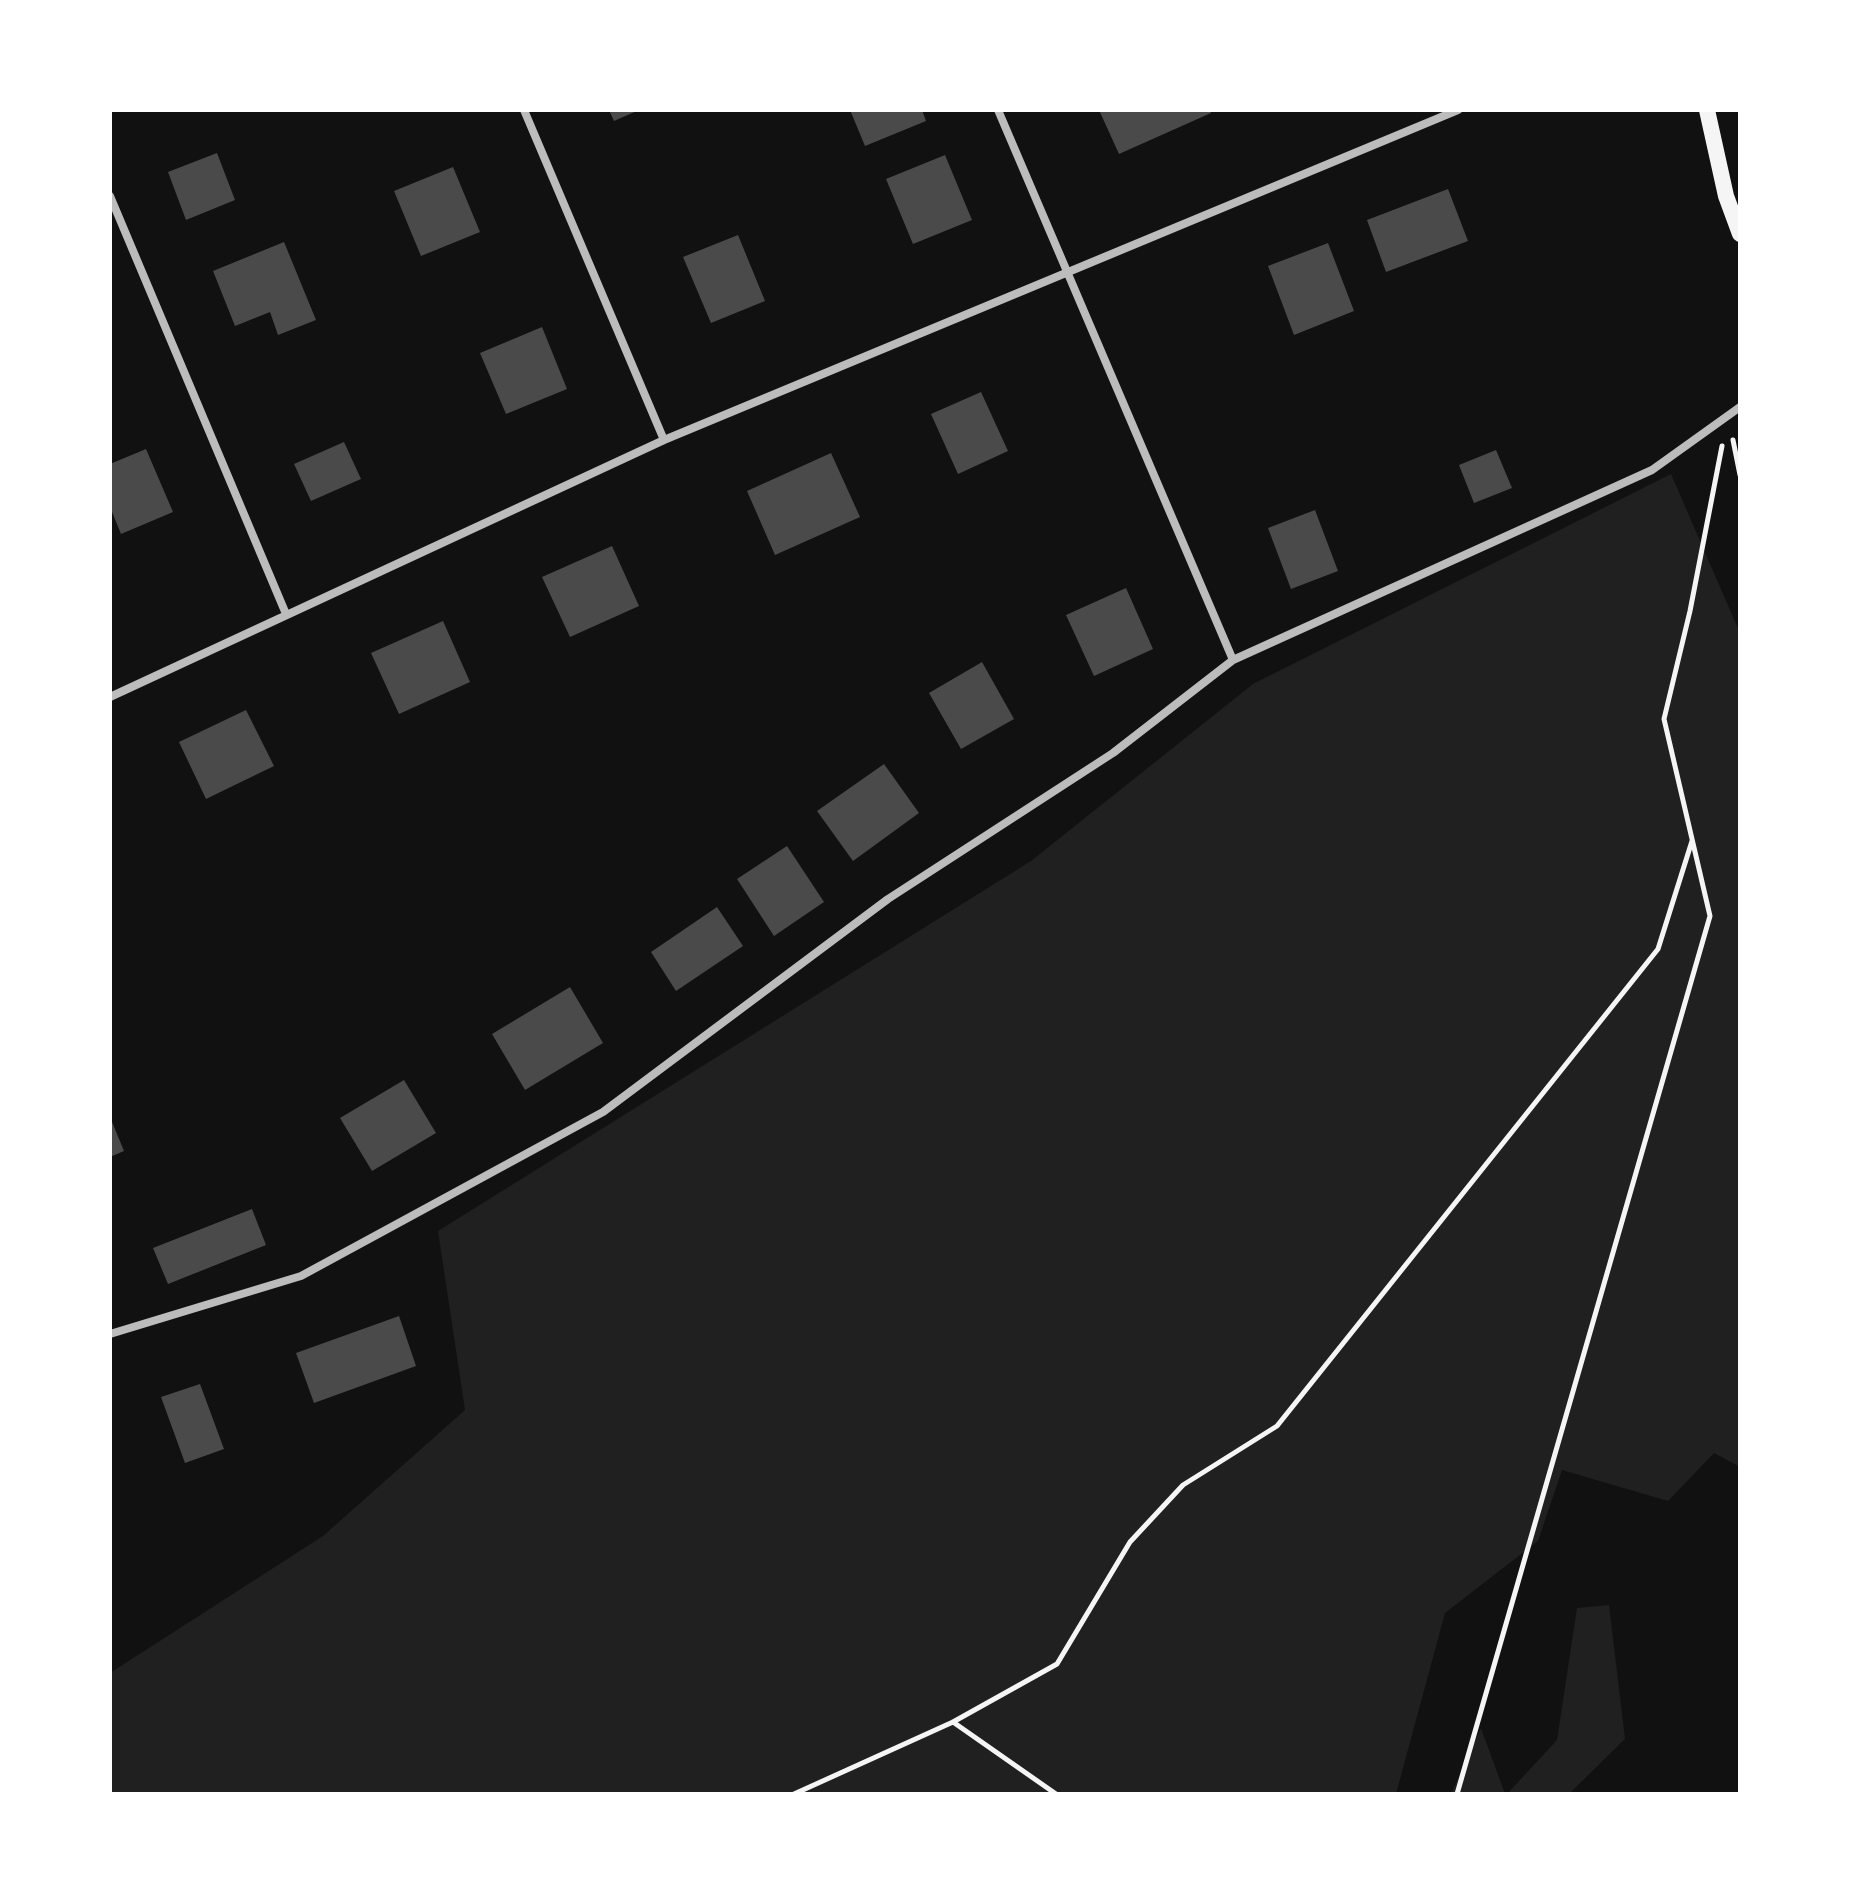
<!DOCTYPE html>
<style>
body{margin:0}
#map{position:relative;width:1850px;height:1904px;overflow:hidden;background:#111;font-family:"PT Sans",sans-serif}
canvas{display:block}
.frame{position:absolute;inset:0;border:112px solid #fff;pointer-events:none}
</style>
<div id="map">
<canvas width="1850" height="1904"></canvas>
<div class="frame"></div>
</div>
<script>
const c = document.querySelector('canvas').getContext('2d');
c.lineJoin = 'round';
function fillPath(path, color) {
  c.fillStyle = color;
  c.fill(path, 'evenodd');
}
function strokePath(path, color, width, dash) {
  c.strokeStyle = color;
  c.lineWidth = width;
  c.lineCap = dash ? 'butt' : 'round';
  c.setLineDash(dash || []);
  c.stroke(path);
}
fillPath(new Path2D(`
 M1671 474 1740 633V1467L1714 1453 1668 1501 1562 1470 1538 1541 1445 1613 1396 1794H110V1673L323 1536 465 1410 438 1231 1031 861 1253 684Z
 M1609 1605 1625 1739 1569 1794H1507L1557 1740 1577 1608Z
 M1481 1728 1505 1794H1451Z`), '#202020');
fillPath(new Path2D(`
 M609 110H639L614 121Z
 M850 110H922L926 121 865 146Z
 M1099 110H1210L1211 113 1119 154Z
 M217 153 235 200 186 220 168 172Z
 M945 155 972 220 913 244 886 179Z
 M453 167 480 232 421 256 394 191Z
 M1448 189 1468 241 1386 272 1367 220Z
 M738 235 765 301 711 323 683 257Z
 M284 242 316 320 278 335 270 312 235 326 213 271Z
 M1328 243 1354 311 1294 335 1268 266Z
 M542 327 567 389 506 414 480 353Z
 M981 392 1008 451 958 474 931 414Z
 M344 442 361 479 311 501 294 464Z
 M146 449 173 512 121 534 110 507V464Z
 M1496 450 1512 488 1474 503 1459 465Z
 M831 453 860 517 775 555 747 491Z
 M1315 510 1338 571 1291 589 1268 528Z
 M612 546 639 606 570 637 542 577Z
 M1126 588 1153 649 1094 676 1066 615Z
 M443 621 470 682 399 714 371 653Z
 M982 662 1014 719 961 749 929 693Z
 M246 710 274 766 206 799 179 742Z
 M884 764 919 813 853 861 817 811Z
 M787 846 824 902 774 936 737 879Z
 M717 907 743 946 676 991 651 952Z
 M570 987 603 1043 525 1090 492 1034Z
 M404 1080 436 1133 372 1171 340 1118Z
 M110 1117 124 1151 110 1157Z
 M252 1209 266 1245 168 1284 153 1248Z
 M399 1316 416 1366 314 1403 296 1353Z
 M200 1384 224 1449 185 1463 161 1397Z`), '#4a4a4a');
strokePath(new Path2D(`
 M1733 440 1740 475
 M953 1722 1056 1794
 M794 1794 953 1722 1057 1664 1130 1542 1183 1485 1277 1426 1658 949 1692 841
 M1457 1794 1710 916 1664 719 1690 611 1722 446`), '#f5f5f5', 5);
strokePath(new Path2D(`
 M524 110 664 440
 M998 110 1233 660
 M110 196 286 614
 M110 697 664 440 1458 110
 M110 1334 301 1276 603 1112 888 899 1113 753 1233 660 1652 470 1740 407`), '#bcbcbc', 8);
strokePath(new Path2D(`
 M1707 110 1726 196 1740 234`), '#f5f5f5', 16);
</script>
